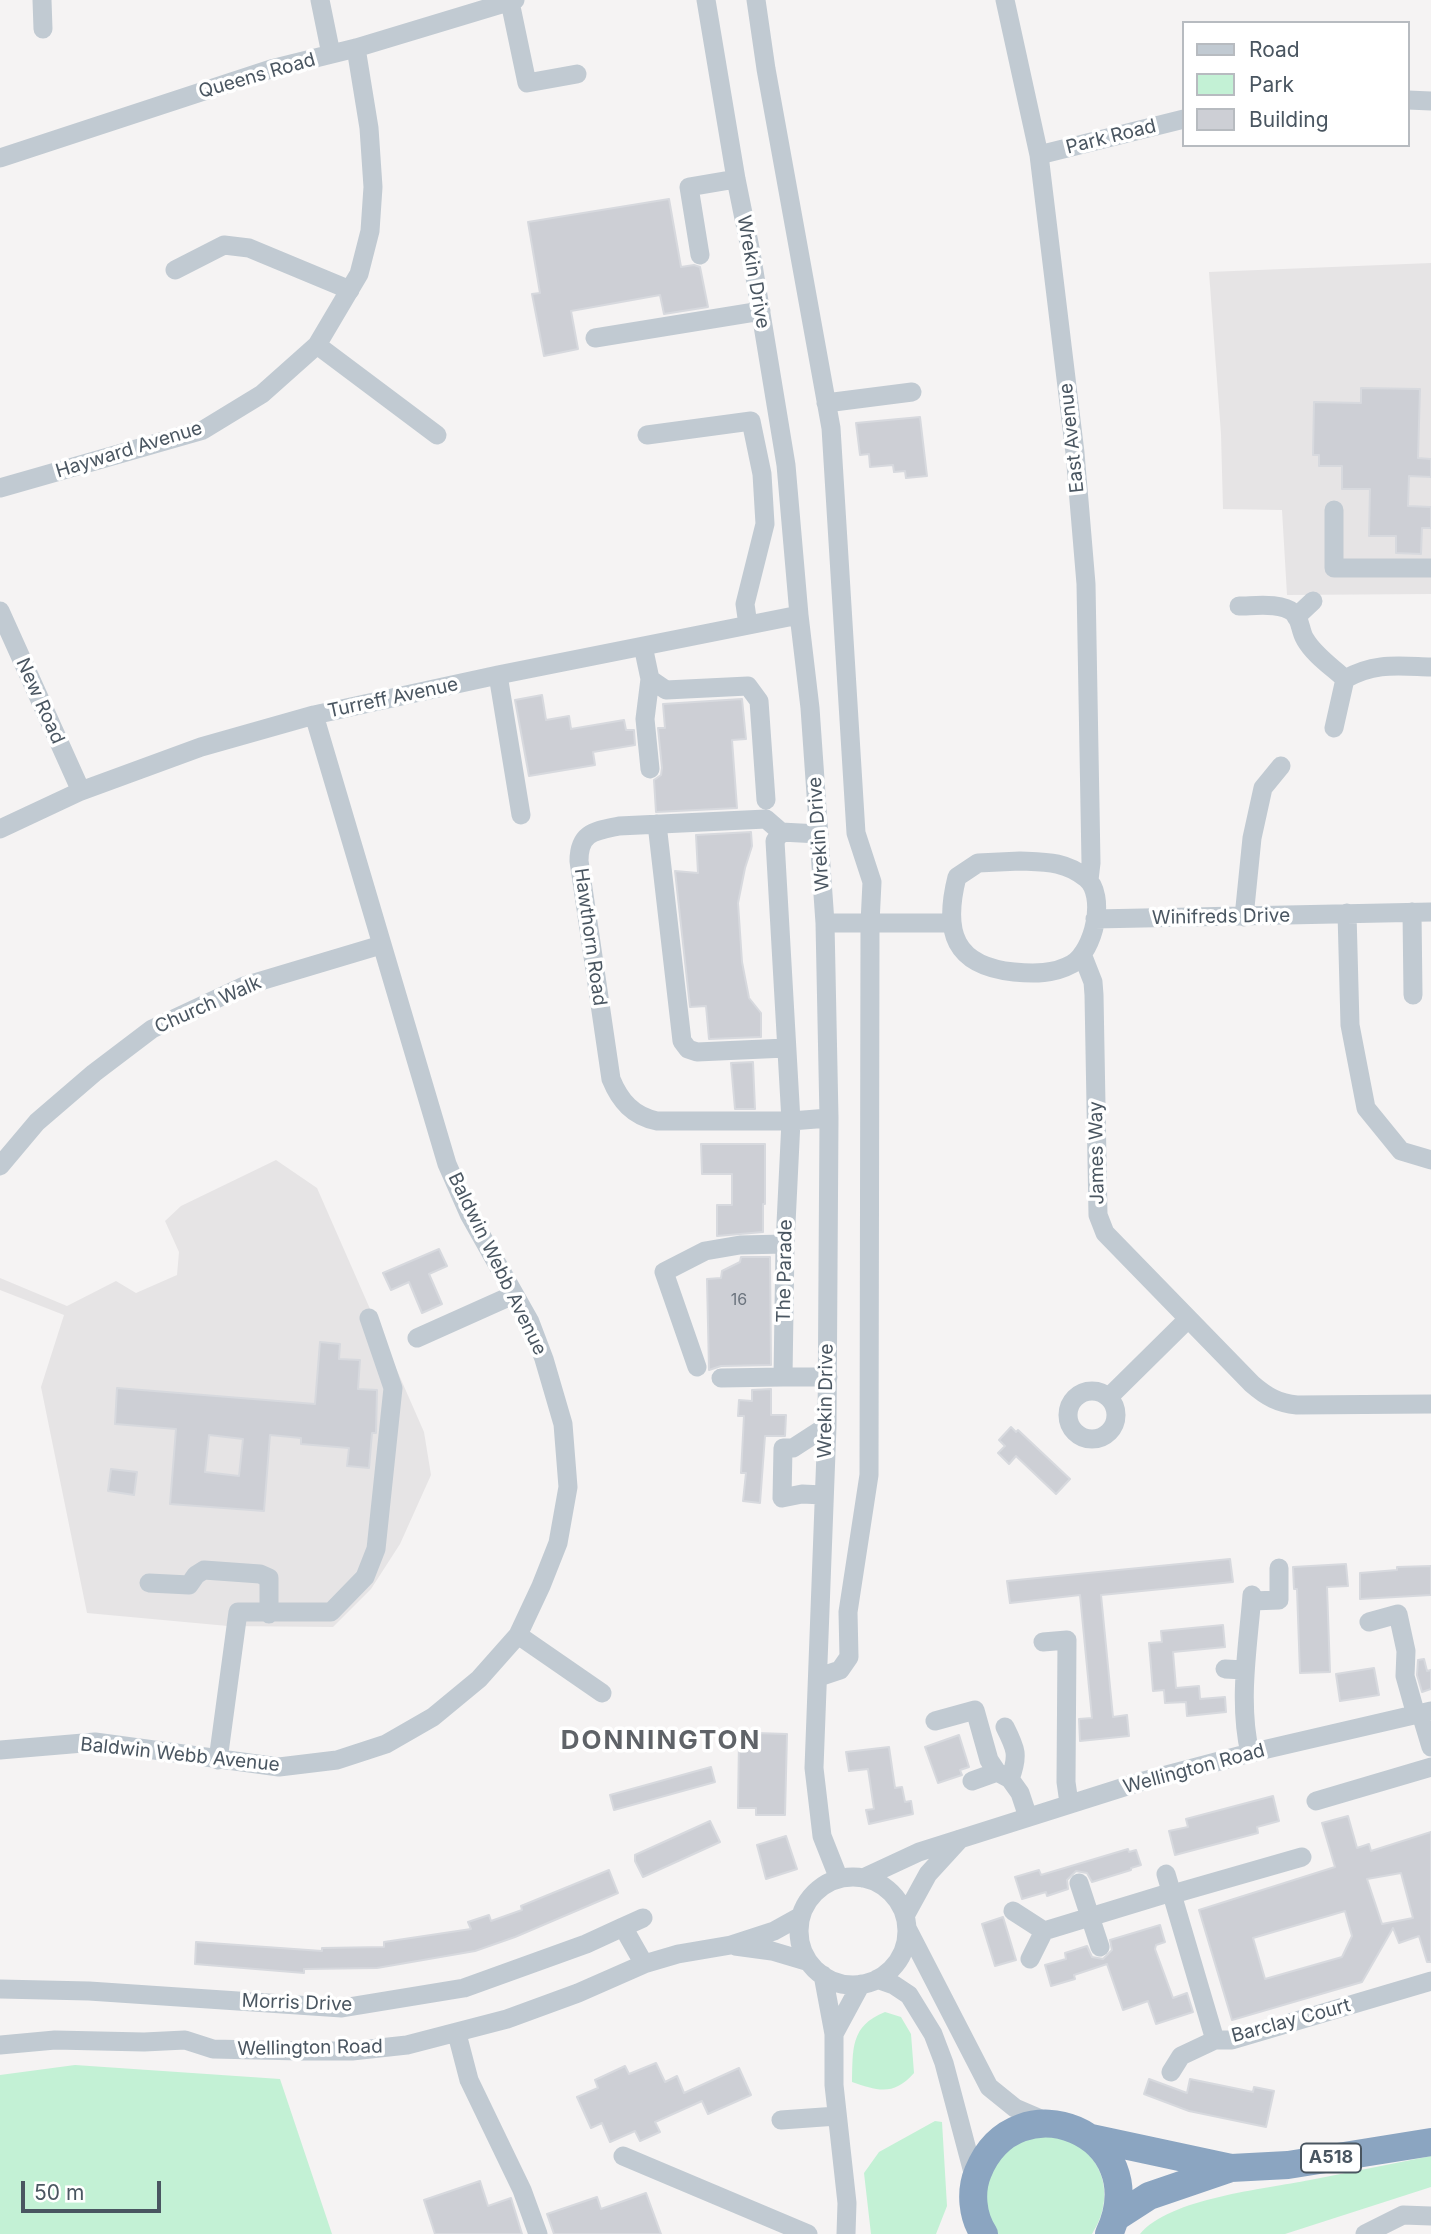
<!DOCTYPE html>
<style>
body{margin:0}
#map{position:relative;width:1431px;height:2234px;overflow:hidden;background:#f5f3f3;font-family:Inter,sans-serif}
canvas{display:block}
.legend{position:absolute;left:1182px;top:21px;width:228px;height:126px;box-sizing:border-box;background:#fff;border:2px solid #b7bbc0;margin:0;padding:9px 12px;list-style:none;font-size:21px;color:#4a5661}
.legend li{display:flex;align-items:center;gap:14px;height:35px}
.legend b{width:35px;border:2px solid #b7bbc0}
.scale{position:absolute;left:21px;top:2181px;width:140px;height:32px;box-sizing:border-box;border:4px solid #4a5661;border-top:0;padding-left:9px;font-size:21px;line-height:24px;white-space:nowrap;color:#4a5661;-webkit-text-stroke:5px #fff;paint-order:stroke}
</style>
<div id="map">
<canvas width="1431" height="2234"></canvas>
<ul class="legend">
<li><b style="height:9px;background:#c1cad2"></b>Road</li>
<li><b style="height:19px;background:#c3f1d5"></b>Park</li>
<li><b style="height:19px;background:#cdcfd5"></b>Building</li>
</ul>
<div class="scale">50 m</div>
</div>
<script>
const c = document.querySelector('canvas').getContext('2d');
c.lineJoin = 'round';
function fillPath(path, color) {
  c.fillStyle = color;
  c.fill(path, 'evenodd');
}
function strokePath(path, color, width, dash) {
  c.strokeStyle = color;
  c.lineWidth = width;
  c.lineCap = dash ? 'butt' : 'round';
  c.setLineDash(dash || []);
  c.stroke(path);
}
function write(font, color, halo, rows, align = 'center') {
  c.font = font + ' Inter,sans-serif';
  c.lineWidth = 7;
  c.setLineDash([]);
  c.textBaseline = 'middle';
  c.strokeStyle = halo;
  c.fillStyle = color;
  for (const [text, x, y, turn = 0] of rows) {
    c.save();
    c.translate(x, y);
    c.rotate((+turn || 0) * Math.PI / 180);
    c.textAlign = isNaN(turn) ? turn : align;
    if (halo) c.strokeText(text, 0, 0);
    c.fillText(text, 0, 0);
    c.restore();
  }
}
fillPath(new Path2D(`
 M1431 263V594L1287 595 1282 510 1223 509 1221 434 1209 272Z
 M276 1160 317 1188 424 1432 431 1475 400 1544 371 1589 333 1627 228 1626 87 1613 41 1387 64 1315 0 1290V1278L67 1306 116 1281 136 1293 177 1275 179 1252 165 1221 181 1206Z`), '#e6e4e5');
fillPath(new Path2D(`
 M885 2012 901 2017 911 2034 914 2073C894 2096 878 2091 852 2082 853 2049 850 2026 885 2012Z
 M75 2065 280 2079 332 2234H0V2075Z
 M935 2121 942 2122 947 2206 936 2234H871L864 2173 879 2152Z
 M1038 2136C1046 2137 1054 2136 1061 2138 1105 2152 1116 2198 1092 2234H997L989 2224 984 2186 990 2168 1018 2142Z
 M1431 2156V2187L1285 2234H1140C1170 2198 1265 2189 1310 2180 1351 2172 1391 2164 1431 2156Z`), '#c3f1d5');
const building = new Path2D(`
 M669 199 681 267 694 265 700 267 708 307 664 314 660 295 571 311 578 349 544 356 532 294 540 293 528 222Z
 M1361 388 1420 389 1418 458 1431 459V477L1409 476 1408 506 1431 507V528H1422L1421 554 1396 553V536H1369L1370 489H1342V466H1319V455H1313L1314 402 1361 403Z
 M920 417 927 476 906 478 905 471 894 472 893 465 870 467 869 454 860 455 856 423Z
 M542 695 546 720 569 716 571 729 624 720 626 730H634L635 745 593 752 595 765 529 776 515 700Z
 M742 699 746 739 732 740 737 808 656 812 654 780 661 775 662 768 658 728H665L663 704Z
 M751 832 752 846 745 868 738 903 742 962 749 998 761 1013V1037L709 1039 706 1006 690 1007 675 871 698 873 696 835Z
 M753 1062 755 1109H735L731 1063Z
 M701 1144H765V1204H763V1232L717 1236V1205H732V1174H702Z
 M439 1249 447 1266 429 1274 442 1304 422 1313 409 1282 391 1290 383 1273Z
 M741 1257H770L771 1365 721 1366 709 1370 707 1279 721 1278 722 1271 740 1262Z
 M320 1342 340 1344 339 1359 360 1360 358 1389 377 1390 376 1433H372L369 1468 347 1466 349 1448 301 1444V1438L270 1435 264 1511 170 1504 176 1429 115 1424 117 1388 315 1404ZM209 1435 243 1439 239 1476 205 1472Z
 M771 1389V1415H786L785 1436H765L760 1503 743 1501 746 1473H741L744 1416H738L739 1400 752 1401V1390Z
 M1011 1427 1016 1432 1018 1430 1070 1479 1056 1494 1016 1456 1009 1464 998 1453 1005 1446 999 1440Z
 M111 1469 137 1472 134 1495 108 1491Z
 M1230 1559 1233 1582 1101 1595 1113 1717 1127 1715 1129 1736 1080 1741 1079 1719 1092 1718 1080 1595 1010 1603 1007 1581Z
 M1346 1564 1348 1586 1327 1587 1330 1672 1300 1673 1297 1589H1294L1293 1567Z
 M1431 1566V1595L1360 1599V1573L1397 1570V1567Z
 M1223 1625 1225 1647 1173 1652 1176 1688 1199 1686 1200 1699 1225 1697 1226 1712 1187 1716 1186 1702 1165 1703 1164 1690 1153 1691 1149 1643 1162 1642 1161 1631Z
 M1424 1659 1427 1671 1431 1670V1689L1422 1692 1417 1675 1418 1660Z
 M1374 1668 1379 1695 1340 1701 1336 1674Z
 M756 1733 787 1734 785 1815H756V1808H738L739 1739H756Z
 M959 1735 969 1767 960 1770 962 1775 938 1783 925 1747Z
 M889 1747 895 1788 902 1787 905 1802 911 1801 913 1814 869 1824 866 1810 874 1809 868 1769 849 1771 846 1752Z
 M711 1767 715 1782 614 1810 610 1795Z
 M1273 1796 1279 1821 1257 1827 1258 1833 1175 1855 1169 1831 1188 1827 1186 1819Z
 M1348 1816 1357 1848 1369 1844 1371 1851 1431 1832V1962H1427L1419 1936 1399 1943 1393 1928 1362 1982 1232 2020 1199 1910 1335 1867 1322 1823ZM1401 1873 1413 1918 1382 1924 1367 1879ZM1345 1911 1352 1936 1342 1957 1265 1979 1253 1938Z
 M710 1821 720 1842 643 1877 635 1861V1855Z
 M786 1836 797 1869 766 1879 757 1845Z
 M1128 1849 1129 1852 1136 1850 1141 1865 1131 1868V1870L1092 1882 1087 1873 1076 1871 1067 1880 1068 1889 1047 1896 1046 1892 1022 1899 1015 1877 1039 1870 1041 1875Z
 M609 1870 618 1893 515 1937 475 1951 377 1968 304 1969V1973L195 1964 196 1942 322 1951V1948L384 1947V1942L471 1929 468 1922 489 1915 491 1921 522 1910 521 1906Z
 M1003 1917 1016 1960 995 1966 982 1924Z
 M1160 1925 1165 1942 1156 1945 1155 1949 1173 1998 1187 1993 1193 2012 1156 2024 1148 2001 1123 2010 1107 1964 1074 1975 1075 1979 1051 1986 1045 1965 1066 1959 1065 1953 1087 1946 1092 1957 1103 1959 1112 1950 1110 1940Z
 M656 2063 665 2082 677 2076 684 2093 739 2068 751 2095 708 2114 702 2101 655 2122 660 2132 640 2141 635 2131 610 2142 602 2123 591 2128 577 2097 598 2088 595 2080 625 2066 629 2074Z
 M1149 2079 1187 2093 1190 2079 1253 2092 1254 2087 1274 2091 1266 2127 1189 2111 1144 2094Z
 M480 2181 488 2206 511 2198 522 2234H435L424 2200Z
 M646 2193 661 2234H554L547 2214 597 2197 601 2209Z`);
fillPath(building, '#cdcfd5');
strokePath(building, '#d7d9de', 2);
strokePath(new Path2D(`
 M42 0 43 29
 M320 0 331 54
 M706 0 736 179 751 253 786 465 799 615 810 708 825 923 829 1118 827 1426 814 1768 822 1836 839 1879
 M756 0 766 69 831 428 856 833 872 882 870 923 869 1475 848 1612 849 1657 840 1670 819 1677
 M1005 0 1039 155 1075 453 1086 584 1091 863 1089 880
 M510 2 527 83 577 74
 M356 48 369 128 373 187 370 231 359 274 317 345 437 435
 M1408 100 1431 101
 M1039 155 1184 119
 M0 158 271 69 356 48 515 0
 M700 255 689 187 736 179
 M175 270 224 245 249 248 350 290
 M595 338 761 311
 M826 403 912 392
 M647 435 751 421 762 474 765 524 745 604 748 625
 M0 488 203 430 262 394 317 345
 M1334 510V568H1431
 M1239 606C1255 606 1281 602 1294 613 1301 620 1300 631 1305 639 1314 655 1332 667 1345 679
 M0 611 81 791
 M1296 617 1313 601
 M643 646 650 679 666 690 748 686 759 701 766 800
 M498 675 521 815
 M1334 728 1345 679C1375 662 1398 666 1431 667
 M650 769 645 719 650 679
 M657 824 682 1041 688 1049 697 1052 786 1048
 M0 829 81 791 201 747 314 715 498 675 799 615
 M781 832 775 841 791 1121 829 1118
 M819 834 781 832 766 819 619 826C595 831 579 832 579 861L611 1079C620 1101 633 1116 657 1121H791L785 1244 783 1377H828
 M1020 861C1045 862 1065 861 1086 878 1107 895 1094 951 1072 964 1054 974 1034 974 1014 972 954 966 943 932 957 877L978 863Z
 M1412 912 1413 995
 M1347 913 1350 1025 1366 1108 1401 1151 1431 1160
 M1244 917 1252 838 1263 788 1281 766
 M1095 919 1431 912
 M825 923H951
 M1082 954 1093 982 1094 995 1098 1215 1105 1233 1252 1384C1267 1397 1278 1403 1297 1405L1431 1404
 M0 1166 37 1122 94 1073 152 1029 244 986 381 945
 M417 1338 513 1295
 M697 1367 664 1272 705 1251 740 1245 785 1244
 M721 1378 783 1377
 M1068 1415a24 24 0 1 1 48 0a24 24 0 1 1-48 0Z
 M1109 1397 1188 1319
 M823 1495 802 1494 782 1498 783 1448H793L827 1426
 M149 1583 189 1585 196 1575 204 1570 260 1574 269 1578V1614
 M1252 1601 1279 1600V1568
 M1369 1622 1398 1614 1406 1651 1405 1676 1416 1715
 M518 1635 602 1693
 M1043 1642 1067 1640 1066 1782 1069 1803
 M1225 1669 1245 1670
 M1421 1714 1431 1747
 M935 1721 975 1710 989 1760 997 1772 1010 1779 1020 1793 1028 1817
 M1005 1727C1016 1749 1019 1755 1010 1779
 M0 1750 95 1742 279 1767 337 1760 386 1744 433 1717 479 1679 518 1635 541 1586 558 1543 568 1487 563 1424 544 1359 530 1322 469 1214 447 1164 314 715
 M1250 1753C1238 1702 1248 1647 1252 1595
 M218 1760 238 1612H331L365 1577 376 1549 393 1388 369 1318
 M972 1781 997 1772
 M1316 1801 1431 1767
 M1166 1874 1215 2040H1232L1431 1981
 M799 1931a54 54 0 1 1 108 0a54 54 0 1 1-108 0Z
 M863 1878 919 1852 1140 1782 1250 1753 1431 1711
 M1079 1883 1100 1947
 M1173 1894 1302 1857
 M1013 1911 1044 1931 1030 1959
 M905 1916 928 1874 960 1839
 M623 1927 643 1918
 M907 1928 989 2087 1015 2108 1050 2123
 M1044 1931 1172 1892
 M735 1946 772 1951 809 1962
 M823 1975 834 2034V2085L847 2203 846 2234
 M877 1979 894 1985 909 1995 933 2034 944 2063 975 2180
 M0 1989 89 1991 342 2008 464 1988 586 1944 623 1927 644 1964
 M457 2034 469 2080 522 2190 538 2234
 M834 2034 861 1984
 M0 2045 55 2040 144 2042 185 2040 213 2049 301 2051H352L407 2045 507 2019 578 1993 644 1964 678 1954 731 1945 774 1931 801 1916
 M1171 2072 1181 2056 1215 2040
 M781 2120 837 2116
 M623 2156 808 2234
 M1365 2234 1403 2215 1431 2216`), '#c1cad2', 19);
strokePath(new Path2D(`
 M1091 2138 1231 2168 1288 2165 1431 2142
 M1118 2216 1149 2196 1231 2168
 M984 2234C972 2216 970 2191 978 2172 1016 2078 1156 2133 1109 2234`), '#8ba5c1', 28);
write('16px', '#6b747e', null, [
 ["16",739,1300]
]);
for (const [x, y, w] of [
 [1331,2158,60]
]) {
  const box = new Path2D();
  box.roundRect(x - w / 2, y - 14.5, w, 29, 5);
  c.fillStyle = '#fff';
  c.fill(box);
  strokePath(box, '#4a5661', 2);
}
write('bold 18px', '#4a5661', null, [
 ["A518",1331,2158]
]);
write('19px', '#4a5661', '#fff', [
 ["Queens Road",257,76,-16],
 ["Park Road",1111,137,-14],
 ["Wrekin Drive",753,272,80],
 ["East Avenue",1072,438,-96],
 ["Hayward Avenue",129,450,-17],
 ["Turreff Avenue",393,698,-12],
 ["New Road",40,701,66],
 ["Wrekin Drive",819,834,-94],
 ["Winifreds Drive",1221,917,-1],
 ["Hawthorn Road",590,937,82],
 ["Church Walk",208,1005,-24],
 ["James Way",1097,1153,-91],
 ["Baldwin Webb Avenue",497,1264,64],
 ["The Parade",785,1271,-89],
 ["Wrekin Drive",826,1401,-89],
 ["Baldwin Webb Avenue",180,1755,6],
 ["Wellington Road",1194,1769,-15],
 ["Morris Drive",297,2003,2],
 ["Barclay Court",1291,2021,-15],
 ["Wellington Road",310,2048,-1]
]);
c.letterSpacing = '2px';
write('bold 26px', '#5f6368', '#fff', [
 ["DONNINGTON",661,1741]
]);
c.letterSpacing = '0px';
</script>
